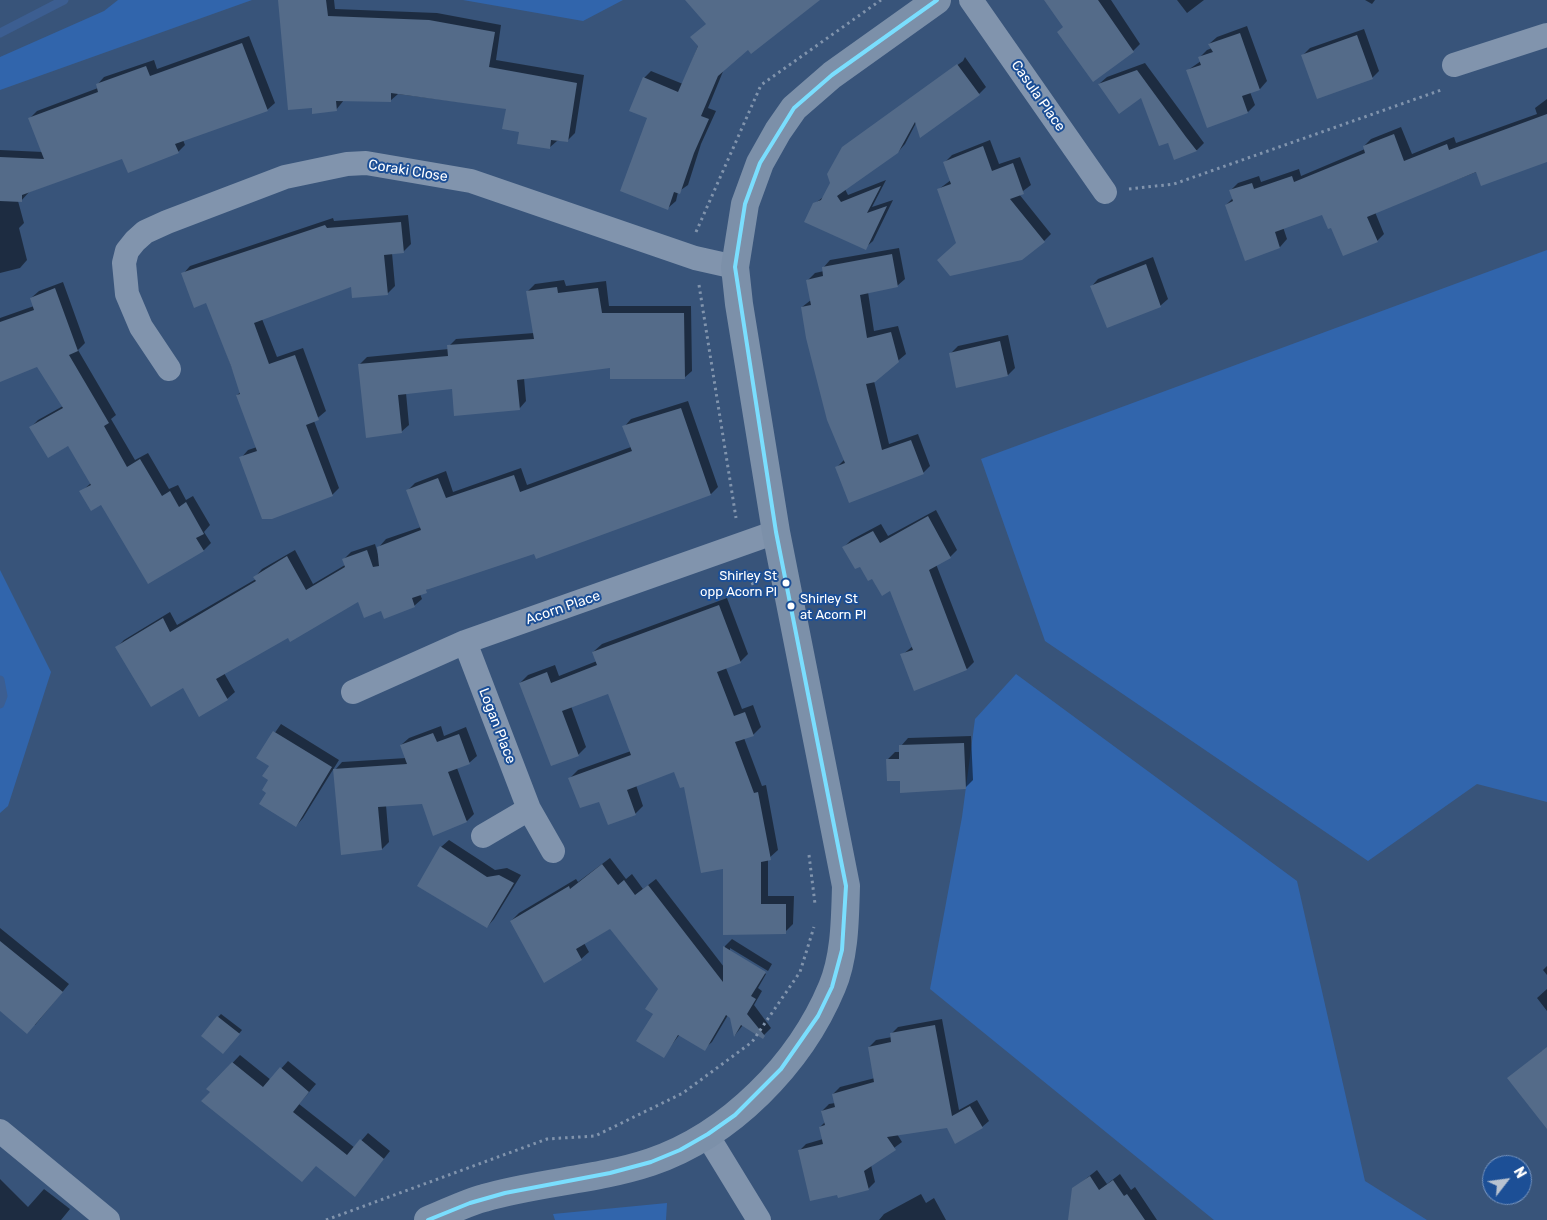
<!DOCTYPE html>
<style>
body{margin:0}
#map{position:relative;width:1547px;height:1220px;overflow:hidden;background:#38547a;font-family:Rubik,sans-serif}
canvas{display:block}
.north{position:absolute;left:1482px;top:1155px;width:50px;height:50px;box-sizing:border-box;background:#1c4f96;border:1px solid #7795c0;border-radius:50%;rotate:60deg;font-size:14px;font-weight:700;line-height:20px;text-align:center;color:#fff}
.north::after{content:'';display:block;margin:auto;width:18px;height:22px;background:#b9c3d0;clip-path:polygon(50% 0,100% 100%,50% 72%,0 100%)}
</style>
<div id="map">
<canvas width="1547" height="1220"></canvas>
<div class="north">N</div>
</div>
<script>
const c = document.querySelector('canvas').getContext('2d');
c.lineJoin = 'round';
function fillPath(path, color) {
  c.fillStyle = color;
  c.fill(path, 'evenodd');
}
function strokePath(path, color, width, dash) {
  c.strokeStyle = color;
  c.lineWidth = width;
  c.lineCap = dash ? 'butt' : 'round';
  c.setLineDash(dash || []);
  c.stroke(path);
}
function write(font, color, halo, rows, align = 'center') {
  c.font = font + ' Rubik,sans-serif';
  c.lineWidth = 4;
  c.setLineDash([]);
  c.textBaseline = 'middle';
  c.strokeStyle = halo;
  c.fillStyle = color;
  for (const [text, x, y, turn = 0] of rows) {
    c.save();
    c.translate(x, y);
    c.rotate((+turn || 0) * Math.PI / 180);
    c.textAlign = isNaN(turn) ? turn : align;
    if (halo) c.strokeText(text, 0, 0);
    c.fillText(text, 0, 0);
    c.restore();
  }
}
fillPath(new Path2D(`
 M118 0H252L0 90V57L104 11Z
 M463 0H623L583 21Z
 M1547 250V802L1477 784 1368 861 1045 641 981 459Z
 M0 570 51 672 8 806 0 813Z
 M1016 674 1297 881 1365 1181 1427 1220H1214L930 989 962 817 975 719Z
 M667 1203 666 1220H555L553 1214Z`), '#3165ac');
fillPath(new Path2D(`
 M280 0H334L335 9 437 13 501 25 496 60 584 75 575 133 567 141H557L549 148 521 131 507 108 398 94 390 101 344 100 336 110 313 106Z
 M694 0H819L748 48 724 69 708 108 716 111 701 144 688 185 678 192 676 201 668 208 648 118 644 78 651 71 683 84 707 23Z
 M1045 0H1111L1140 44 1133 51 1064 26Z
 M1177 0H1204L1187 13Z
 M1365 0H1375L1372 4Z
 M1247 26 1267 81 1260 89 1250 92 1255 105 1248 112 1188 70 1201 61 1200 57 1207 50 1212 48 1209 44 1217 37Z
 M1364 29 1379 71 1372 78 1302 56 1310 48Z
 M249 36 275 103 267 110 183 140 185 145 178 152 123 157 29 192 21 201H18L24 223 19 228 27 260 20 268 0 273V150L43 152 29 119 37 111 98 88 97 85 104 77 154 60 157 69Z
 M965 57 986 87 979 94 916 123 905 144 898 152 845 189 848 195 886 180 872 207 893 200 873 241 865 248 814 204 826 195 847 145 963 61Z
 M1145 63 1204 143 1197 150 1175 158 1168 142 1142 96 1099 84 1107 77Z
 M1547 99V144L1375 212 1384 234 1377 241 1332 226 1323 213 1283 227 1287 239 1280 247 1246 259 1226 205 1233 198 1230 191 1238 183 1259 176 1261 182 1299 169 1301 176 1365 149 1364 146 1371 139 1401 127 1412 154 1454 137 1456 143 1537 114 1535 108Z
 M990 140 999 164 1020 157 1031 185 1019 194 1051 234 1044 241 957 243 939 189 951 180 945 162 952 155Z
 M408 215 411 244 403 252 392 253 395 286 388 293 352 286 262 319 277 357 303 348 326 411 314 421 339 488 332 495 241 458 248 450 257 447 237 395 241 392 207 301 183 274 190 266 333 218 334 221Z
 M899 248 905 279 897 286 868 292 874 331 898 326 906 354 874 381 889 444 918 434 930 466 923 473 837 467 845 459 802 307 811 300 808 280 815 273 824 271 823 268 830 260Z
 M1153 257 1168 299 1160 306 1091 287 1098 279Z
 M564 280 566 286 606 281 609 306H691L692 371 684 378 611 366 524 378 526 401 519 409 453 388 406 393 409 425 401 432 359 365 367 357 449 349V346L456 339 534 333 528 291 535 284Z
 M63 282 85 343 78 350 116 415 111 419 135 460 148 453 169 489 178 485 186 500 193 496 210 525 204 532 211 543 204 550 148 583 101 503 81 492 91 483 68 445 31 427 38 420 63 406 38 366 0 381V318L34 306 31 298 39 291Z
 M1008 335 1015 368 1008 375 957 386 951 353 958 346Z
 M688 401 718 487 711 494 431 587 420 594 422 599 414 606 382 609 359 600 288 636 224 673 235 692 227 699 183 686 117 647 124 640 170 612 177 625 256 579 255 577 262 569 295 550 313 584 345 565 343 560 351 552 375 544 378 554 379 547 386 539 421 527 408 490 415 483 446 471 453 492 521 468 527 485 631 447 624 427 631 419Z
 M936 510 957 550 950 557 936 564 974 662 967 669 902 655 913 646 891 589 873 577 844 547 851 540 881 524 888 536Z
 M727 598 748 654 740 662 726 668 742 709 753 705 761 727 753 735 744 738 762 786 766 785 778 850 768 859V896H794L793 924 785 932 724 867 684 785 675 771 636 785 643 806 635 814 600 800 570 778 578 770 631 751 608 692 571 706 586 747 578 755 520 683 528 675 555 665 559 676 597 661 593 652 602 644Z
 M281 724 339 760 303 818 296 826 268 793 271 765 258 757Z
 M441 726 444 736 466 727 477 756 469 763 457 768 474 814 467 821 422 802 386 805 389 842 382 849 335 770 342 762 406 758 401 745 409 738Z
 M971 736 973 780 965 788 901 779 888 759 895 752H901V746L908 738Z
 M449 840 495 870 507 868 521 875 494 919 487 927 441 847Z
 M610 858 626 879 632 874 643 889 656 879 724 967 725 946 732 939 772 964 768 971 730 948V951L766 974 758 988 762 991 754 1005 771 1028 762 1037 743 1025 735 1035 731 1017 728 1015 712 1042 704 1049 680 1034 663 1056 655 1013 660 989 611 928 584 943 589 952 581 959 511 921 519 913 576 879 578 882Z
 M0 928 69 984 35 1025 0 1010Z
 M1547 966V975L1543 970Z
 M1547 989V1011L1537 998Z
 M221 1014 242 1030 226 1049 218 1017Z
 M942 1019 959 1110 977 1100 989 1121 982 1127H947L897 1134 902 1142 871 1165 875 1182 868 1189 799 1151 806 1144 823 1139 820 1127 825 1122 822 1111 829 1104 835 1103 833 1094 840 1087 875 1078 869 1047 876 1040 892 1037 891 1034 898 1027Z
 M1542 1051 1547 1058V1114L1509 1078Z
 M240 1055 271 1080 288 1061 316 1084 299 1104 355 1148 368 1133 390 1151 355 1195 316 1165 208 1089Z
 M1097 1170 1107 1184 1120 1174 1131 1190 1135 1187 1157 1220H1072L1073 1189Z
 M0 1179 28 1207 44 1189 70 1209 61 1220H0Z
 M921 1194 926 1203 934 1198 946 1220H879L884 1214Z`), '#0007');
strokePath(new Path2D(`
 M0 33 64 0
 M0 680 3 696 0 704`), '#3c5e91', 9);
fillPath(new Path2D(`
 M278 0H326L328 16 429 20 495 32 489 67 577 83 568 142 551 140 550 149 517 144 519 132 502 129 506 109 391 93V102L336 101 337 111 312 114V108L288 110Z
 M685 0H820L751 54 748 50 718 76 701 116 709 119 694 153 680 194 674 192 668 210 620 191 647 118 629 111 643 77 678 92 698 46 690 37 706 24Z
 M1044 0H1098L1134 52 1093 82 1057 32 1063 27Z
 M1240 33 1260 90 1242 96 1248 113 1207 128 1186 70 1201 65 1198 57 1213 52 1208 44Z
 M1357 35 1373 79 1317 99 1301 55Z
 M242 43 268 111 175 144 179 153 128 173 122 159 22 195V202L0 201V157L44 159 28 118 98 92 96 84 146 66 150 76Z
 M957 64 980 95 920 138 915 122 898 153 837 196 841 202 881 186 867 213 887 206 866 250 804 222 813 203 821 200 830 183 827 174 842 147Z
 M1137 70 1186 137 1197 151 1174 160 1168 143 1159 146 1141 98 1119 114 1098 84Z
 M1547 114V162L1481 186 1476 172 1367 217 1378 242 1343 256 1331 228 1328 229 1322 215 1275 232 1280 248 1245 261 1225 205 1233 201 1229 190 1252 183 1254 189 1292 176 1294 182 1365 153 1363 146 1394 134 1404 161 1447 144 1449 150Z
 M983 146 992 171 1013 163 1024 194 1010 199 1045 242 1022 260 950 276 937 260 956 243 937 189 951 184 943 162Z
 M401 222 404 253 384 255 388 295 352 298 351 287 254 323 269 364 295 355 319 420 306 425 333 496 272 519H262L239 457 257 451 236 395 240 394 231 366 206 303 194 308 181 273 325 225 327 228Z
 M892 254 898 287 860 295 867 338 891 332 899 362 875 382 866 384 882 450 911 440 924 474 849 503 835 467 845 463 827 420 806 338 801 307 811 305 806 280 823 276 822 267Z
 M1146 264 1161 307 1107 328 1090 286Z
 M557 287 558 293 598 288 602 313H684L685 379H610V368L517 380 520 410 454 416 452 389 398 395 402 433 366 438 358 364 448 356 447 345 534 339 526 291Z
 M55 288 78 351 69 355 109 423 104 426 127 467 140 459 162 496 170 491 179 507 186 502 204 534 196 538 204 551 148 584 101 505 91 511 79 491 91 485 68 446 48 458 29 427 63 408 37 367 0 382V322L34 310 30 298Z
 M1000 341 1008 376 956 388 949 353Z
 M681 408 711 495 536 559 534 554 426 590 427 593 412 598 415 607 384 619 381 611 364 618 358 602 290 642 288 638 216 679 228 700 199 717 183 688 151 707 115 647 163 618 170 632 256 581 253 577 287 556 306 590 345 567 342 559 367 550 373 567 379 566 377 547 421 530 406 490 438 478 446 498 514 475 520 492 632 451 622 426Z
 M928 516 951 558 929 570 967 670 914 691 900 654 913 650 890 591 882 596 872 579 868 581 860 567 855 569 842 547 873 531 880 543Z
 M719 605 741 663 717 672 734 716 745 712 754 736 735 742 754 793 758 792 771 860 761 862V904H786V934L723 935V869L701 873 684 787 680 788 674 772 627 790 636 815 608 825 599 802 580 808 568 778 631 755 608 694 562 711 579 756 551 766 519 683 547 672 551 683 597 665 592 652Z
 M273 731 332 767 296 827 259 804 266 793 262 790 268 780 262 776 269 766 256 758Z
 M433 733 437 742 459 734 470 764 448 772 467 822 433 836 422 804 378 807 382 850 341 855 333 769 407 764 400 745Z
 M964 743 966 789 900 793V781H887L886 759H899V745Z
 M440 846 487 877 499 875 514 883 487 928 417 886Z
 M602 864 618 885 624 880 635 895 648 885 723 982V946L766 972 751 996 756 999 747 1014 765 1036 763 1039 741 1025 734 1037 730 1018 726 1015 705 1051 678 1035 664 1058 636 1041 653 1014 645 1009 658 989 610 929 576 949 582 960 544 983 510 921 569 886 570 889Z
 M0 941 63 992 27 1034 0 1011Z
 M217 1016 240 1034 223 1054 201 1036Z
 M935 1025 952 1116 970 1106 983 1128 955 1144 947 1128 887 1137 896 1150 864 1171 869 1190 838 1198 837 1195 810 1201 798 1150 823 1144 819 1127 825 1125 821 1111 835 1107 832 1094 874 1082 868 1047 891 1042 890 1033Z
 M1547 1047V1129L1507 1078Z
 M232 1062 263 1087 280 1067 309 1092 293 1112 347 1155 360 1139 384 1159 355 1197 316 1166 302 1182 201 1101 210 1092 206 1089Z
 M1090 1176 1099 1190 1113 1180 1124 1196 1127 1194 1145 1220H1068L1072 1188Z`), '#546b89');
strokePath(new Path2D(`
 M1129 189 1174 184 1444 89
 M696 232 761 85 881 0
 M699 285 736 518
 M746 571 758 594
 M809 855 815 904
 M326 1220 547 1139 595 1136 683 1093 752 1042 800 972 814 927`), '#8194ad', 3, [2.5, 4]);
strokePath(new Path2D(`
 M971 0 1105 192
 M1454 65 1547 35
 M169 369 141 327 127 294 124 263 127 251 135 241 145 232 167 222 285 177 347 164 366 163 471 181 695 258 735 267
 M465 642 529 809 553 851
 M353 692 465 642 776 532
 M483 836 529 809
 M0 1131 108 1220
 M707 1135 759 1220`), '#8194ad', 24);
strokePath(new Path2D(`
 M428 1220C446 1213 465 1203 484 1198 539 1182 597 1180 651 1162 730 1135 800 1064 832 987 845 956 845 919 846 886L776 532 739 304 735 267 745 204 760 163 778 131 794 108 832 75 937 0`), '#7c90a9', 28);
strokePath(new Path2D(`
 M428 1220 470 1203 505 1193 610 1173 651 1162 680 1150 708 1134 735 1115 781 1069 818 1016 832 987 842 950 846 886 776 532 735 267 745 204 760 163 794 108 832 75 937 0`), '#7adefe', 4);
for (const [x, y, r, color] of [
 [786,583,4.5,"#fff"],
 [791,606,4.5,"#fff"]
]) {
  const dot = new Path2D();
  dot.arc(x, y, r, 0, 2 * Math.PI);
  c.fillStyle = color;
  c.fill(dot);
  strokePath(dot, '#1c4f96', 2);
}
write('13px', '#fff', '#1c4f96', [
 ["Shirley St",777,576],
 ["opp Acorn Pl",777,592],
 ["Shirley St",800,599,"left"],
 ["at Acorn Pl",800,615,"left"]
], 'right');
write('14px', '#fff', '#1c4f96', [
 ["Casula Place",1038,96,55],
 ["Coraki Close",408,171,9],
 ["Acorn Place",563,608,-19],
 ["Logan Place",497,726,69]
]);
</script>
